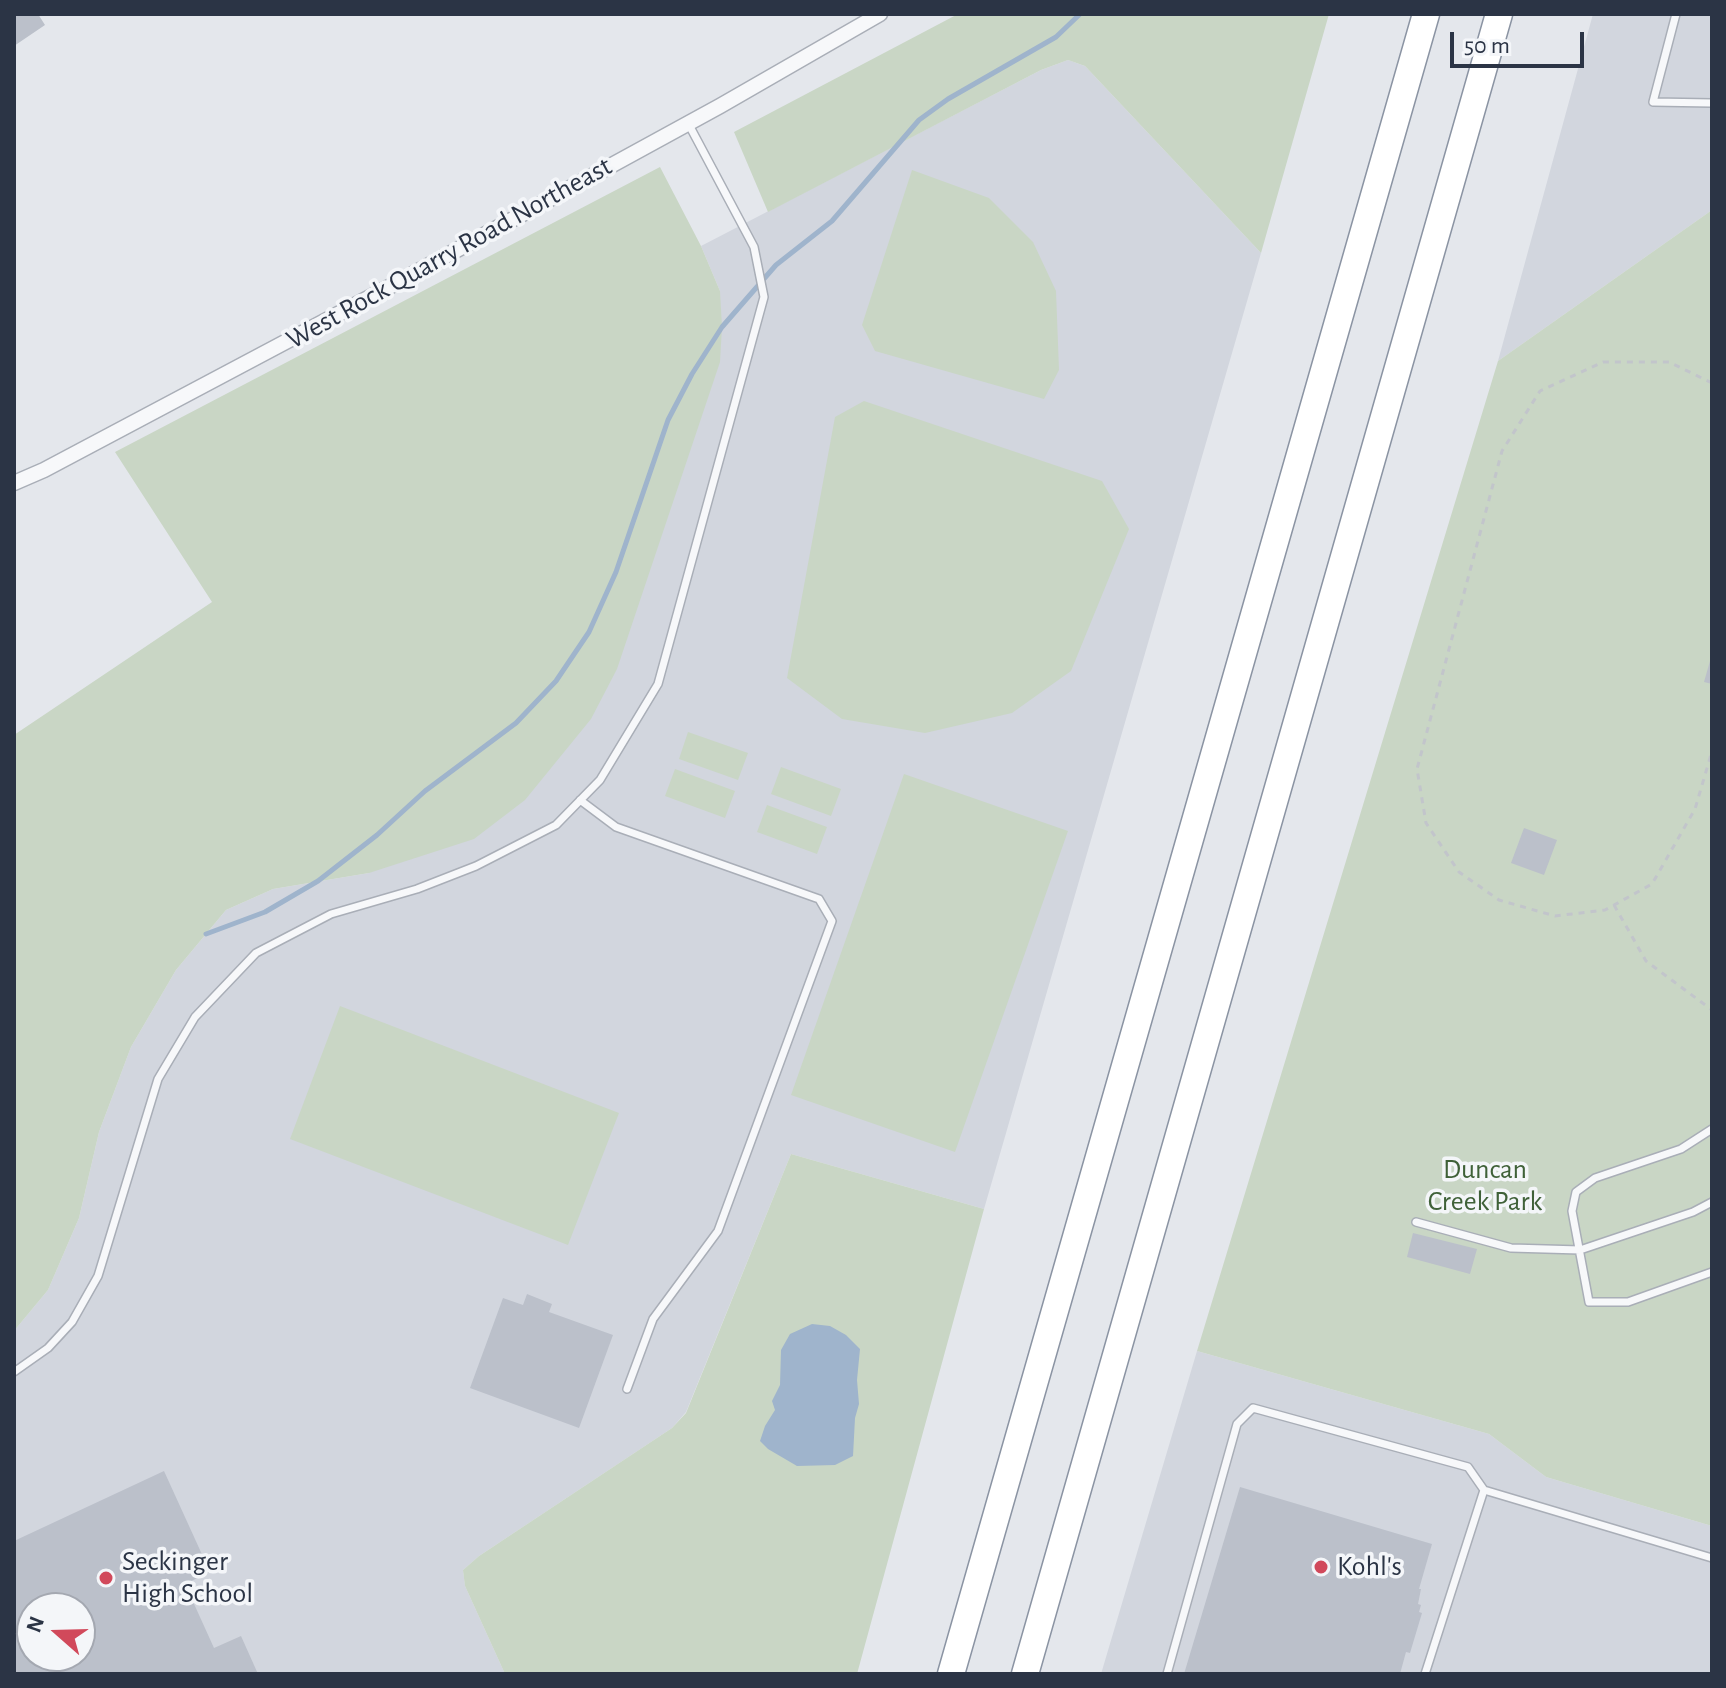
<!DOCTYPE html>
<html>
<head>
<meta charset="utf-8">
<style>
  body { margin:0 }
  #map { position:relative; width:1726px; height:1688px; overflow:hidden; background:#e4e7ec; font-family:"Alegreya Sans",sans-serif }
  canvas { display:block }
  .frame { position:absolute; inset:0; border:16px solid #2b3445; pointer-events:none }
  .north { position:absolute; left:16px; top:1592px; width:80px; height:80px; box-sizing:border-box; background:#f4f6f9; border:2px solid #a4a8b1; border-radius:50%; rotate:290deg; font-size:22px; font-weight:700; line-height:32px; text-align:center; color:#2b3445 }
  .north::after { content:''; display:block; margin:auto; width:28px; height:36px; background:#d1495b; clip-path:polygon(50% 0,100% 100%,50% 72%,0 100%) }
  .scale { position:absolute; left:1450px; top:32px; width:134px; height:36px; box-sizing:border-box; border:4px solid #2b3445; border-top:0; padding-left:10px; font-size:24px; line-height:28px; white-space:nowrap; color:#2b3445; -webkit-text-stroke:6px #f4f6f9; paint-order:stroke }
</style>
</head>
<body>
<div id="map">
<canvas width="1726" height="1688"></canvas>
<div class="frame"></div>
<div class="north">N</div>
<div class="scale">50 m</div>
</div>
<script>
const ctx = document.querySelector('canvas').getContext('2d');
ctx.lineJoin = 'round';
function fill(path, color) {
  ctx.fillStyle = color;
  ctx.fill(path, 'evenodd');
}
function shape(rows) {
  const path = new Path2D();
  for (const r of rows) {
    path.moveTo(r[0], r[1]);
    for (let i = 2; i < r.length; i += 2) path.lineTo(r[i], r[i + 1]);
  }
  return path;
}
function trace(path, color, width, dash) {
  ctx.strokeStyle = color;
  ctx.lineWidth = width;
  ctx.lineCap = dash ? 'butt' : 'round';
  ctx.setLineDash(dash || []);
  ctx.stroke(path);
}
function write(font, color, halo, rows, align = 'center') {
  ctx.font = font + ' "Alegreya Sans",sans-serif';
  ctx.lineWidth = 7;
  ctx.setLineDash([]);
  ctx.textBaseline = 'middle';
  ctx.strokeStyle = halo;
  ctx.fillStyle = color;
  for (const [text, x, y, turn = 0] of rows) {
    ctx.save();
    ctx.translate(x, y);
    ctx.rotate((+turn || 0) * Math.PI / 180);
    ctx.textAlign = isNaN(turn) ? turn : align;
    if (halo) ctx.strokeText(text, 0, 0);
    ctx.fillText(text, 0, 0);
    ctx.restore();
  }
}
fill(shape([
  [1593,14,1712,14,1712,210,1498,361],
  [1068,60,1085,66,1261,253,984,1209,791,1154,686,1412,672,1428,479,1556,463,1570,465,1586,505,1674,14,1674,14,1331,48,1290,79,1218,99,1132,131,1047,176,970,226,910,273,889,369,873,720,291,701,246,1041,70],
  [32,1608,80,1608,80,1656,32,1656],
  [1197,1351,1489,1434,1546,1477,1712,1526,1712,1674,1101,1674]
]), '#d2d6de');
fill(shape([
  [958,14,1329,14,1261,253,1085,66,1068,60,1041,70,768,212,734,132],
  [660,167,701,246,720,291,722,327,720,362,617,669,591,719,525,800,474,839,369,873,273,889,226,910,176,970,131,1047,99,1132,79,1218,48,1290,14,1331,14,735,212,602,115,452],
  [912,170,989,198,1033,242,1056,291,1059,370,1044,399,875,351,862,325],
  [1712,210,1712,1526,1546,1477,1489,1434,1197,1351,1498,361],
  [864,401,1102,481,1129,529,1071,671,1012,713,925,733,842,719,787,678,835,417],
  [688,732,748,753,738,780,679,759],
  [781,767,841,789,831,816,771,794],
  [675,769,735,791,725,818,665,796],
  [904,774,1068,831,955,1152,791,1095],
  [767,805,827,827,817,854,757,832],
  [340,1006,619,1113,568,1245,290,1139],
  [791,1154,984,1209,857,1674,505,1674,465,1586,463,1570,479,1556,672,1428,686,1413]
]), '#c9d6c5');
fill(shape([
  [812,1324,830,1326,846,1335,860,1349,857,1380,859,1404,855,1418,853,1456,835,1465,797,1466,768,1449,760,1441,765,1426,775,1410,772,1401,780,1385,781,1350,790,1334]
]), '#9fb4cc');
trace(shape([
  [206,934,265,912,318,881,377,835,425,791,516,723,556,681,589,632,616,572,668,420,692,374,722,327,776,265,832,221,919,120,948,99,1056,37,1080,14]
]), '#9fb4cc', 5);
fill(shape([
  [14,14,38,14,45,25,14,46],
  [1712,654,1712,684,1704,682],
  [1524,828,1557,840,1544,875,1511,863],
  [1413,1233,1477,1249,1470,1274,1407,1257],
  [527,1294,552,1304,549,1312,613,1335,579,1428,470,1388,503,1298,523,1305],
  [164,1471,210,1572,185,1584,214,1648,241,1636,258,1674,14,1674,14,1541],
  [32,1608,80,1608,80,1656,32,1656],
  [1240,1487,1432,1544,1419,1589,1421,1589,1418,1604,1421,1605,1419,1612,1422,1613,1410,1653,1406,1652,1400,1674,1184,1674]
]), '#bbc0ca');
const service = shape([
  [1676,14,1653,102,1712,103],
  [580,800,616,827,819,899,832,921,718,1231,653,1319,627,1389],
  [1712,1129,1681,1149,1595,1178,1576,1192,1572,1211,1589,1302,1628,1302,1712,1272],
  [1416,1222,1511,1248,1580,1250,1693,1212,1712,1202],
  [14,1372,48,1348,72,1322,98,1276,158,1079,195,1017,256,953,331,914,417,889,476,866,556,825,600,780,658,684,764,297,754,247,688,123],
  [1167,1674,1237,1424,1253,1408,1468,1467,1484,1490,1712,1558],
  [1425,1674,1484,1490]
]);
const minor = shape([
  [14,483,44,470,389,287,720,106,880,14]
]);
const motorway = shape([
  [951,1674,1426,14],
  [1025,1674,1499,14]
]);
trace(service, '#a9aeb7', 10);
trace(minor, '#a9aeb7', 17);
trace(motorway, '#8b94a3', 29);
trace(shape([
  [1712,383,1669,362,1603,362,1540,391,1502,451,1417,769,1426,823,1459,872,1499,900,1555,916,1605,910,1652,884,1695,809,1712,751],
  [1614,905,1646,961,1712,1010]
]), '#c2c5cb', 3, [6, 6]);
trace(service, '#f7f8fa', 7);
trace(minor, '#f7f8fa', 14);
trace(motorway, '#fff', 26);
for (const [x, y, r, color] of [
  [1321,1567,8,"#d1495b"],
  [106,1578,8,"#d1495b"]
]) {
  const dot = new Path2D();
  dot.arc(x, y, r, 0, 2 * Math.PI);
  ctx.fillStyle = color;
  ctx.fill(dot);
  trace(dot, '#f4f6f9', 3);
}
write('28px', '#2b3445', '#f4f6f9', [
  ["West Rock Quarry Road Northeast",449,253,-29]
]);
write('28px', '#3f6138', '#f4f6f9', [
  ["Duncan",1485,1170],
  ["Creek Park",1485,1202]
]);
write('28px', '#2b3445', '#f4f6f9', [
  ["Seckinger",122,1562],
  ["High School",122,1594],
  ["Kohl's",1337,1567]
], 'left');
</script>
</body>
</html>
